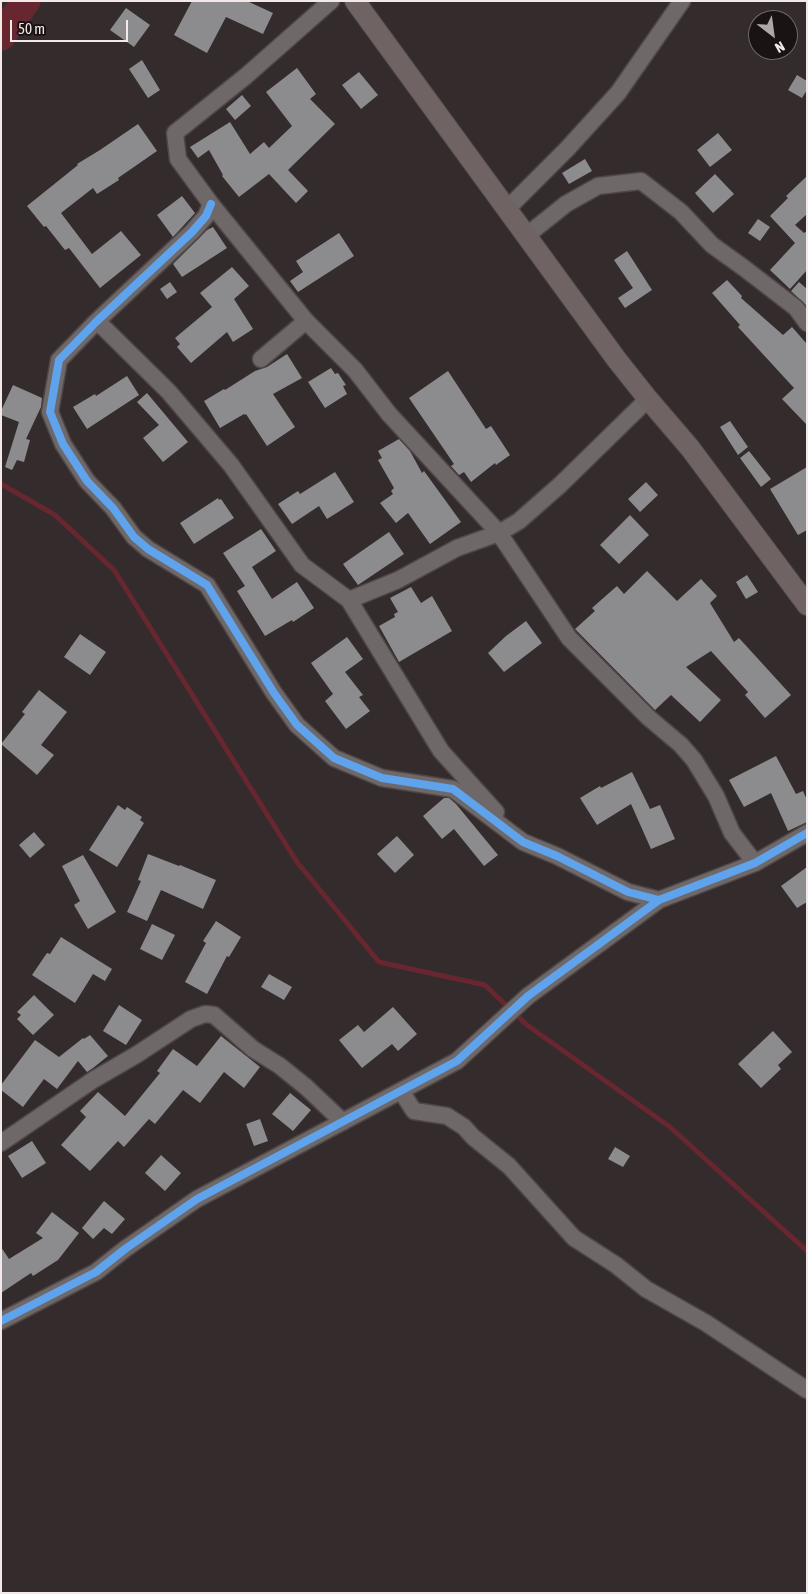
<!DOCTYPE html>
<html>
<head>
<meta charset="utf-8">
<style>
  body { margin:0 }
  #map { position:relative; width:808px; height:1594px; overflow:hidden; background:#342c2c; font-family:"Asap Condensed",sans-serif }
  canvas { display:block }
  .frame { position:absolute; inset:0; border:2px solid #f3e9e9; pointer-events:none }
  .north { position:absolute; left:748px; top:10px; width:50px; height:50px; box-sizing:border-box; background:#191313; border:1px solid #706969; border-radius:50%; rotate:150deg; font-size:14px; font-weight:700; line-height:20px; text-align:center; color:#f3e9e9 }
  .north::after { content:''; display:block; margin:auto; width:18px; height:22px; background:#b0a7a7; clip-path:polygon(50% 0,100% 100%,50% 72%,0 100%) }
  .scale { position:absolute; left:10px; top:20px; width:118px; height:22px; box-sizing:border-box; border:2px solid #f3e9e9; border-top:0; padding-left:6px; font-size:15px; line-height:18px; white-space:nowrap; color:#f3e9e9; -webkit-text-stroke:4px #191313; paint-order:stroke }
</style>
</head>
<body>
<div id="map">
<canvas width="808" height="1594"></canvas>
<div class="frame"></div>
<div class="north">N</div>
<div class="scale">50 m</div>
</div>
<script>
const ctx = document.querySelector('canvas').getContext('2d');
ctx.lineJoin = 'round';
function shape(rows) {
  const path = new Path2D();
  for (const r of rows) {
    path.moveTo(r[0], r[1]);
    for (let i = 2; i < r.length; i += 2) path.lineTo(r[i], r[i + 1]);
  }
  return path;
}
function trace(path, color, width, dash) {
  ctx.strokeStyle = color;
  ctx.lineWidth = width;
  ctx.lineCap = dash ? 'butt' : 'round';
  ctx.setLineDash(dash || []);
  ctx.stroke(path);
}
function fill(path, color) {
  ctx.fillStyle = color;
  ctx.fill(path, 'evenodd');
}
trace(shape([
  [1,484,55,515,114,570,297,862,379,962,485,985,527,1025,670,1127,807,1251]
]), '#682630', 5);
trace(shape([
  [1,36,26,1]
]), '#682630', 29);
fill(shape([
  [192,1,247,1,273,13,263,34,226,17,207,53,174,35],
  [126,8,150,25,134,47,110,30],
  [142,60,160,90,148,98,129,69],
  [297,68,316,94,310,99,335,124,288,170,308,191,296,203,269,174,239,197,222,176,223,175,209,150,198,158,190,147,230,122,250,154,264,142,269,148,292,126,266,92],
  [359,72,378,95,361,109,342,85],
  [797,75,807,81,807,90,802,98,788,90],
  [242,95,251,106,235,120,226,109],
  [138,124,157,151,118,178,119,180,97,194,93,188,61,213,92,254,121,231,141,255,100,288,69,248,65,250,46,226,44,227,27,206,78,165,77,164,100,150],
  [718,133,732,150,710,167,697,150],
  [585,159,592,171,569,184,562,173],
  [715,174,734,194,713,213,695,193],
  [807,176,807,214,795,225,804,233,807,231,807,270,790,289,770,270,795,243,770,216,788,198,786,196],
  [182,196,195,213,173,237,157,215],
  [758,219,770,227,760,241,748,233],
  [213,227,227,248,182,277,173,264,207,230],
  [339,233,354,256,298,292,290,281,303,272,296,261],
  [627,251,652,290,625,308,618,298,633,288,614,260],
  [232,267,249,286,234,299,253,329,233,342,227,332,191,363,177,347,180,344,175,338,212,307,200,293],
  [727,280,742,296,741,298,783,335,792,327,807,344,807,425,782,399,794,388,738,327,740,325,712,293],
  [170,282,177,292,167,299,160,289],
  [799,282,807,289,807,306,791,291],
  [287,354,302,378,273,394,295,427,267,446,246,414,245,415,244,414,220,428,204,401,224,389,225,390,255,371,267,367],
  [331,368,335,374,338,373,346,385,343,386,347,394,325,408,308,382],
  [448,371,486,429,491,426,510,455,496,465,495,463,471,482,464,472,459,475,451,466,454,464,409,398],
  [127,376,139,395,87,429,73,407,95,394,96,396],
  [13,385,42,398,41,407,26,439,30,440,24,462,17,460,12,470,5,467,19,422,1,415,1,411],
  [147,393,188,442,163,462,143,438,159,425,137,402],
  [730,421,748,447,738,455,720,427],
  [399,439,410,451,422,473,424,471,461,522,430,544,408,513,396,523,380,503,393,494,391,491,394,488,378,460,382,458,378,451],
  [749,451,771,479,761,487,740,458],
  [807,467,807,530,798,535,770,489],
  [335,472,354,502,327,519,319,506,292,524,278,504,298,491,300,494],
  [646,482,658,495,640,512,628,499],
  [218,498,219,500,221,499,234,518,194,544,180,523],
  [630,515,649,535,619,564,600,545],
  [261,529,276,551,252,567,272,599,297,582,314,608,293,622,292,620,265,636,237,591,245,586,223,553],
  [389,532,404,554,358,585,343,564],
  [647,571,677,601,701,579,717,596,710,603,734,642,739,638,791,695,765,718,745,695,748,692,711,651,686,667,721,700,700,722,671,695,655,710,575,629,595,611,592,608,617,586,624,594],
  [747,575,758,592,746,599,736,582],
  [411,587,421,603,432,596,452,631,399,662,379,626,395,617,394,614,398,612,390,598],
  [526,621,542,643,504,672,488,653,506,636],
  [80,634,106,652,90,675,64,657],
  [347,637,363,659,345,672,363,695,359,697,370,711,346,729,325,701,333,694,311,663],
  [39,690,67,712,41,745,54,755,37,775,1,744,25,714,22,712],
  [776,756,796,794,803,791,807,800,807,822,788,831,771,793,744,807,729,780],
  [632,772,650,809,660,805,675,839,651,849,631,804,597,825,580,798,600,786,601,788],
  [444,798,449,798,456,804,498,855,484,866,454,829,442,839,423,816],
  [118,805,125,810,127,807,142,817,140,820,144,823,117,867,89,850],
  [34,832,45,845,30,858,19,845],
  [397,836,414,855,395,873,377,854],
  [148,854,179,866,180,865,216,880,203,909,161,890,147,921,127,912,141,881,138,880],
  [83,855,116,912,88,929,74,905,80,901,62,866],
  [807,867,807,902,797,908,781,886],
  [216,921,241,937,229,957,227,956,207,994,185,982,206,943,203,941],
  [152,924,175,935,162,960,140,949],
  [61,937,112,969,105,981,93,974,75,1003,32,975,47,953,50,954],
  [269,974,292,987,284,1000,261,987],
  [34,995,54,1015,33,1035,17,1019,21,1015,17,1012],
  [119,1005,142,1020,126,1045,103,1031],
  [393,1007,417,1034,398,1051,392,1044,362,1068,339,1040,358,1025,364,1032],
  [773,1031,792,1052,778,1065,781,1069,761,1088,738,1064],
  [90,1035,108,1056,93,1068,87,1072,78,1061,57,1089,44,1079,23,1107,1,1090,1,1085,35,1040,59,1057,83,1038,84,1039],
  [221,1036,260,1067,244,1088,224,1072,200,1103,183,1090,155,1124,149,1119,124,1147,118,1141,90,1171,61,1145,86,1117,80,1111,98,1092,125,1116,160,1073,157,1071,173,1049,197,1066],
  [290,1093,311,1110,293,1131,272,1114],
  [260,1119,268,1141,254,1146,246,1124],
  [32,1141,46,1163,22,1178,8,1156],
  [615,1147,630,1156,623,1167,608,1159],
  [161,1155,181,1173,165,1191,145,1173],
  [104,1201,125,1219,112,1234,104,1228,93,1239,82,1228],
  [52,1212,79,1233,58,1260,33,1276,31,1273,1,1293,1,1247,9,1259,43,1238,36,1233]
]), '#8c8c8e');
const minor = shape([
  [211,204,206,216,192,232,97,321,59,360,50,412,63,444,87,481,113,508,134,537,148,549,207,585,274,693,297,725,334,758,382,778,453,789,523,842,557,856,628,892,659,900],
  [506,210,567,149,618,93,682,1],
  [526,236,566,204,598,186,641,181,681,212,712,245,744,268,796,308,807,323],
  [97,321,169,392,231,465,302,565,349,600,398,580,457,548,499,533,519,521,560,485,648,399],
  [306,321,355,370,389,414,499,533,569,638,649,718,681,745,694,760,716,796,732,833,755,863],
  [261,359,306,321,211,204,178,159,175,133,246,76,331,1],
  [349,600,441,751,496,812],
  [401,1091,414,1111,447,1116,464,1127,473,1137,509,1166,574,1238,616,1265,646,1289,706,1323,807,1390],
  [1,1143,93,1080,136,1055,191,1019,205,1014,214,1015,253,1049,280,1066,306,1087,343,1122],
  [1,1321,96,1272,125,1249,197,1199,457,1061,528,996,659,900,755,863,807,833]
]);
const major = shape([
  [355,1,617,360,648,399,690,448,807,605]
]);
trace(minor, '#4f4747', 19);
trace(major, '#4f4747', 22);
trace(minor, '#6f6868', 16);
trace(major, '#6f6363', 20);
trace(shape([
  [211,204,206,216,192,232,97,321,59,360,50,412,63,444,87,481,113,508,134,537,148,549,207,585,274,693,297,725,334,758,382,778,453,789,523,842,557,856,628,892,659,900],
  [1,1321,96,1272,125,1249,197,1199,457,1061,528,996,659,900,755,863,807,833]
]), '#60a3ed', 8);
</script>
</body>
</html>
